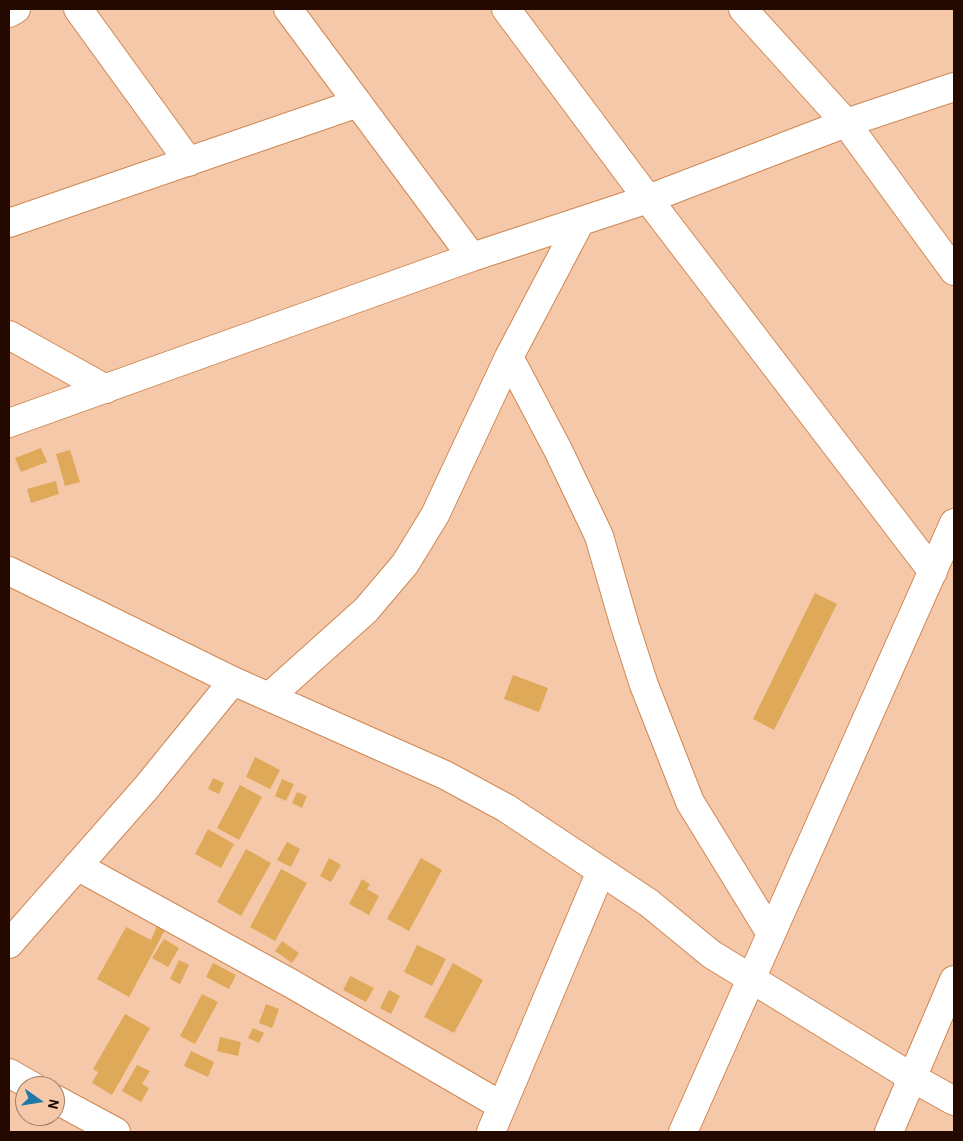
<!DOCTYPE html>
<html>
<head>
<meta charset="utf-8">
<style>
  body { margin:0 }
  #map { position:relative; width:963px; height:1141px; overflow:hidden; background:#f5c8a9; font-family:Barlow,sans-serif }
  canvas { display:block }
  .frame { position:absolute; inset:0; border:10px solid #230900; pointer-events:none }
  .north { position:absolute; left:15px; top:1076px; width:50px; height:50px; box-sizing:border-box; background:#f5c8a9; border:1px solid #a17c65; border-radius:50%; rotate:103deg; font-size:14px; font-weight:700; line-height:20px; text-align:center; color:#230900 }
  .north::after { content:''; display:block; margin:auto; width:18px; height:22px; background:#1d7aa7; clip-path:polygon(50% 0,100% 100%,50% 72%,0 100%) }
</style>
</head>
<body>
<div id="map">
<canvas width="963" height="1141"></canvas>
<div class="frame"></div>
<div class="north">N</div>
</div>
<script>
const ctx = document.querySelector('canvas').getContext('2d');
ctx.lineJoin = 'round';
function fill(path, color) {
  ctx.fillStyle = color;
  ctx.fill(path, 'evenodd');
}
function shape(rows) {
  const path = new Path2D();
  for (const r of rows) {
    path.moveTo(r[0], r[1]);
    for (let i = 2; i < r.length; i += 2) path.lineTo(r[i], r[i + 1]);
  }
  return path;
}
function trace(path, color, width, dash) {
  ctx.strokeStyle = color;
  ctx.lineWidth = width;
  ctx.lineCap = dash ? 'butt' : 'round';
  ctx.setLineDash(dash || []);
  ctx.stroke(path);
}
fill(shape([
  [41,448,47,462,21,472,15,458],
  [70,450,80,482,65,486,56,454],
  [56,481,59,494,31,503,27,489],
  [815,593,837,604,774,730,753,719],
  [513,675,548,688,539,712,504,699],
  [255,757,280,770,270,789,246,777],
  [213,778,224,783,219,794,208,789],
  [282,779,294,784,286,801,275,796],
  [240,785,262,797,239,840,217,828],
  [297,792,307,796,302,808,292,803],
  [208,829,234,844,221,868,195,854],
  [287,842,300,849,291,867,277,860],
  [246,849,271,863,241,916,217,902],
  [329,858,341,865,331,882,320,876],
  [421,858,442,870,409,931,387,919],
  [281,869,307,883,275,941,250,927],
  [362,879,370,884,367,889,379,896,369,915,349,904],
  [157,926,165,930,129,997,97,979,126,927,151,940],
  [164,939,179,948,168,967,152,958],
  [282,941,299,953,292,963,275,951],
  [417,945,446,959,432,986,404,972],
  [179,960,189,965,180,984,170,979],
  [213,963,236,975,229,989,206,977],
  [453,963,483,980,454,1033,424,1017],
  [350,976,374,988,366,1002,343,990],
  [389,990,400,996,391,1014,380,1008],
  [202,994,218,1002,195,1044,180,1036],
  [266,1004,279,1009,272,1028,259,1023],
  [125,1014,150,1028,112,1095,92,1083,98,1072,93,1069],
  [253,1028,264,1033,259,1043,248,1038],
  [220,1037,241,1042,238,1056,217,1051],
  [191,1051,214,1062,208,1077,184,1066],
  [137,1065,150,1071,142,1084,149,1088,141,1102,122,1091]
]), '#dea958');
const minor = shape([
  [78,9,189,162],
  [288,9,472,257],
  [506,9,648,199,933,572],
  [743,9,846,123,954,271],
  [9,13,16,9],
  [9,223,358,103],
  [9,335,106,389],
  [509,357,558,450,599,536,625,626,644,685,690,802,771,934],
  [9,423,472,257,648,199,846,123,954,87],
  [9,571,233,681,445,775,506,808,649,903,711,954,913,1078,954,1101],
  [269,697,366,610,405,564,435,515,509,357,580,222],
  [77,866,292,984,502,1106],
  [9,944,146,788,233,681],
  [9,1073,32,1086],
  [55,1099,116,1132],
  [491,1132,601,871],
  [683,1132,954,523],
  [889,1132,954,980]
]);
trace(minor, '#ce8854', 30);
trace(minor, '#fff', 28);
</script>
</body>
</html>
